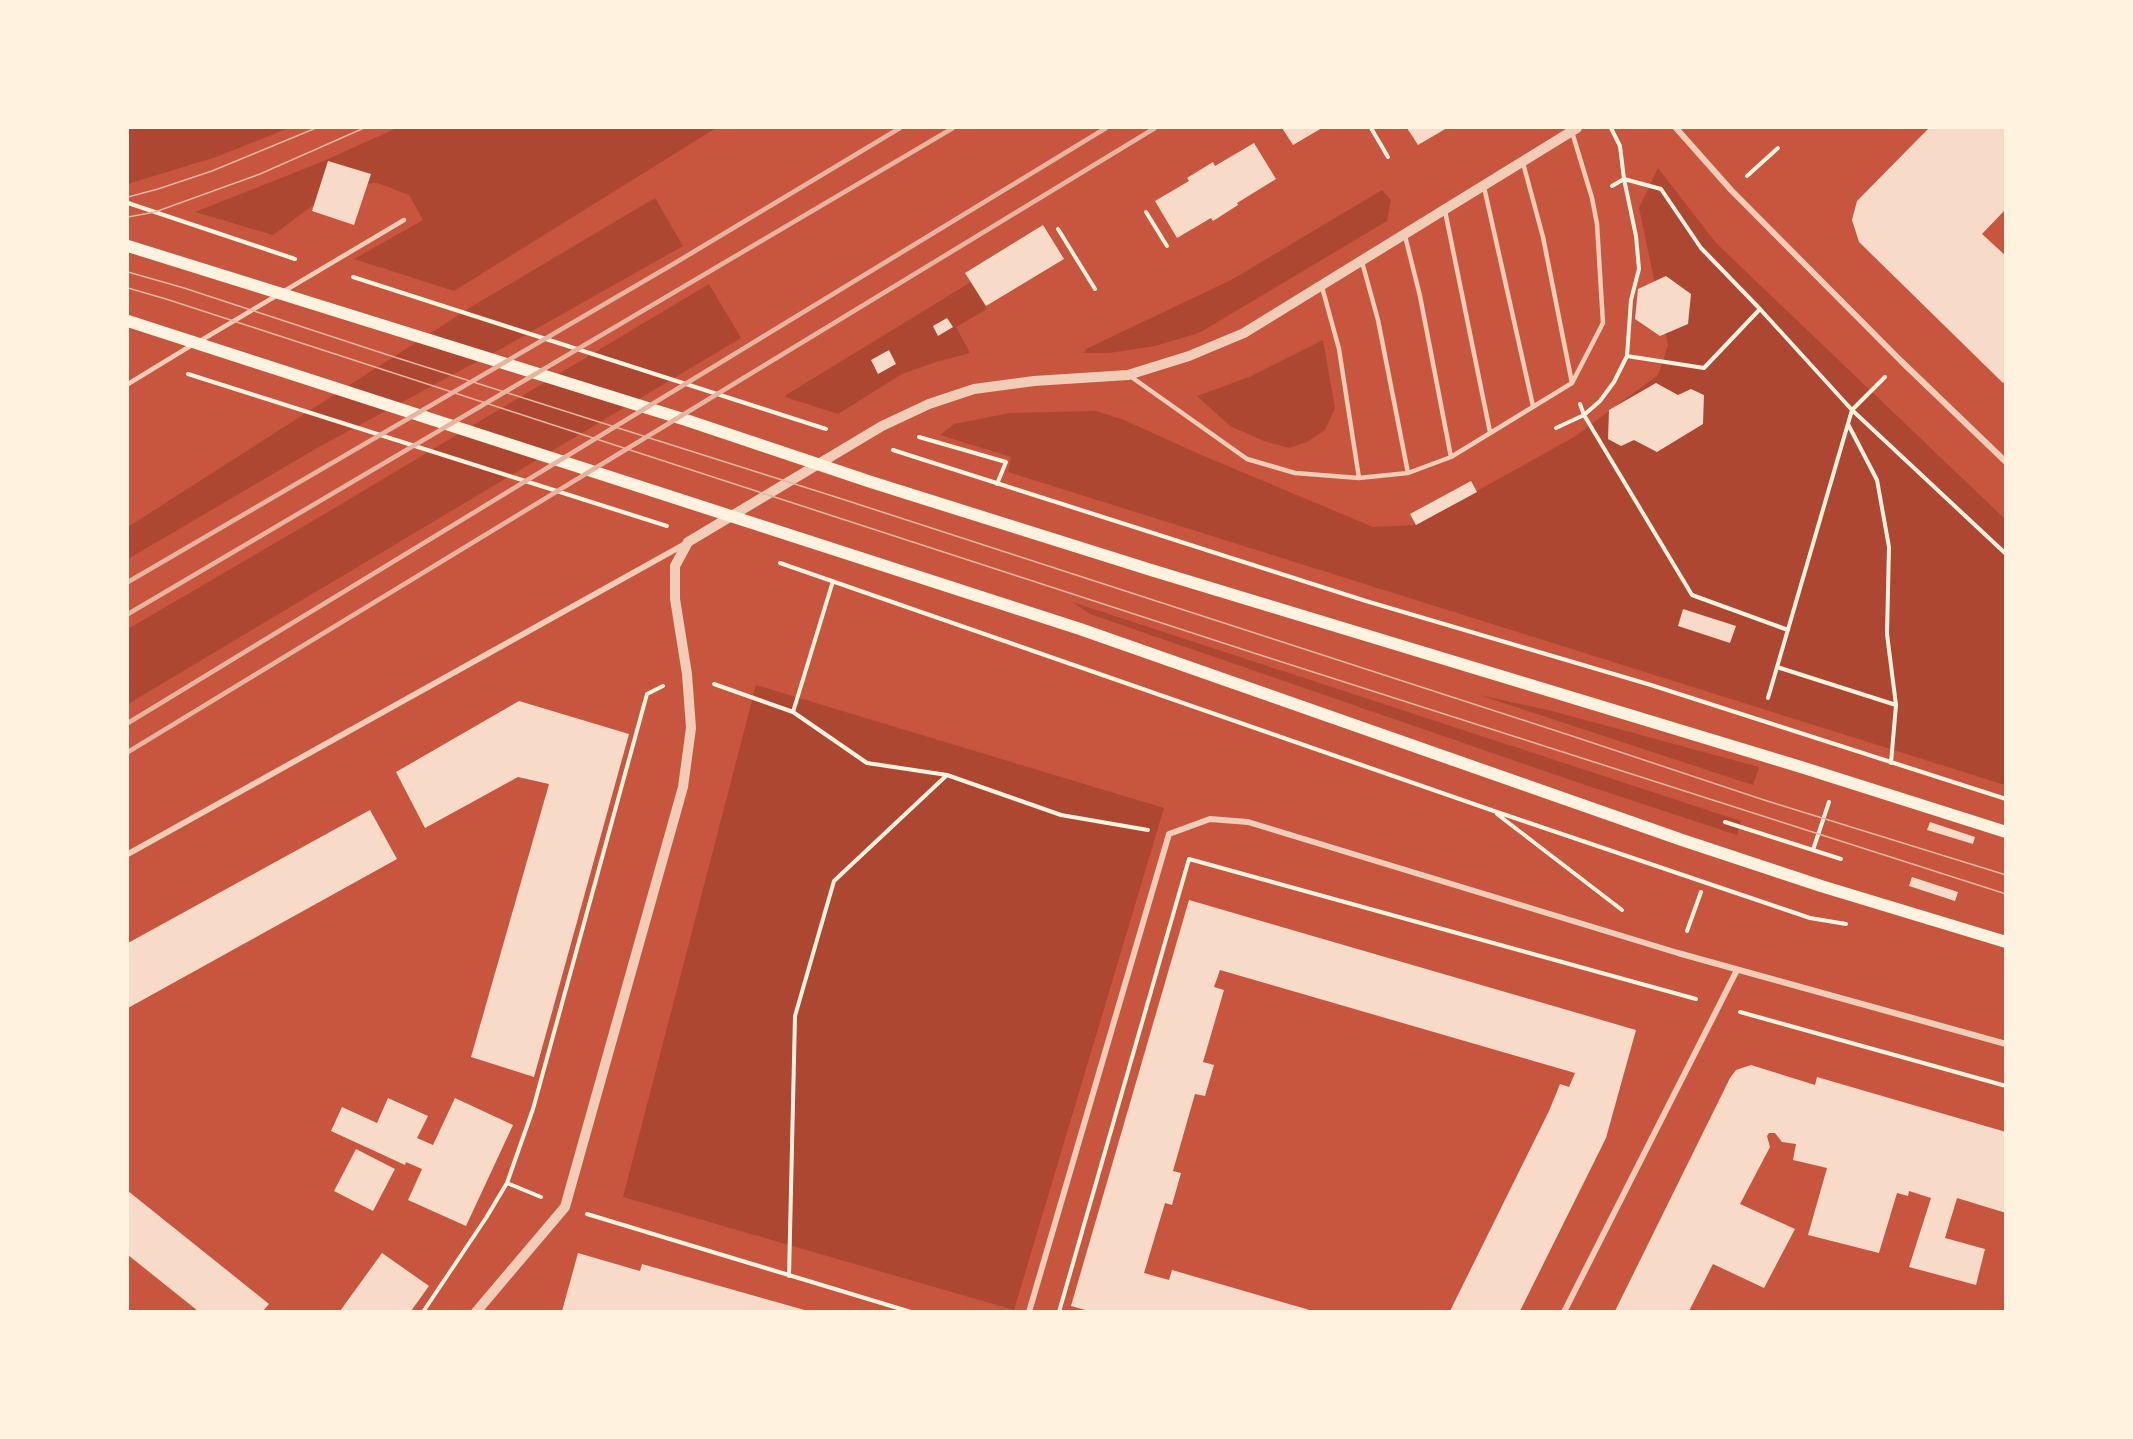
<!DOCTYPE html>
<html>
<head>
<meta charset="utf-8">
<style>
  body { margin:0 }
  #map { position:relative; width:2133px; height:1439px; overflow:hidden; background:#c8553d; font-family:"Noto Sans",sans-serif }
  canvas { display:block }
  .frame { position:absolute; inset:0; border:129px solid #fff3e0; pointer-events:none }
</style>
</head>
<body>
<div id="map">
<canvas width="2133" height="1439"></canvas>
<div class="frame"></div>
</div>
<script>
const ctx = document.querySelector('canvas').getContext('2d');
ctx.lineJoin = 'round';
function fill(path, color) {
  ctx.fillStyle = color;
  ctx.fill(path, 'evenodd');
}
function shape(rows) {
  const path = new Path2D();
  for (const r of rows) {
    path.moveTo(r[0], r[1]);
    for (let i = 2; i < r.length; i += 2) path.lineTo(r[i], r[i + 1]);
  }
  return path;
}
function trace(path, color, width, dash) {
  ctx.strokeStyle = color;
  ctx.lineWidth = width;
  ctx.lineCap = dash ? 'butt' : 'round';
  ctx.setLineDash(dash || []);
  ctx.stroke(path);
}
fill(shape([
  [128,128,289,128,216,157,128,184],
  [397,128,716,128,454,291,354,259,423,220,409,195,377,183,359,184,312,206,273,235,195,212,319,163],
  [1658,168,1716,243,2005,519,2005,785,1008,472,1011,457,940,435,954,424,1010,413,1096,411,1124,420,1199,454,1373,527,1416,525,1574,437,1658,375,1668,345,1639,208],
  [1382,190,1391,200,1387,221,1199,333,1155,346,1109,353,1084,353,1086,349,1231,280],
  [655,198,683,246,504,347,317,448,128,559,128,527,476,304],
  [971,282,987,309,956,327,970,353,936,362,902,374,838,414,785,397,786,395],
  [709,284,741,338,128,704,128,629,328,512],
  [1323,340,1335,408,1325,430,1307,442,1289,448,1264,441,1230,426,1197,396,1249,377],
  [1072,602,1741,821,1737,835,1585,785,1090,614],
  [756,685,1164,808,1014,1310,623,1197],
  [1479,695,1552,711,1759,767,1753,785]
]), '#ae4732');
fill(shape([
  [1282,128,1322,128,1293,145],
  [1407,128,1447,128,1418,145],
  [1929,128,2006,128,2006,209,1982,234,2006,256,2006,381,2003,383,1859,242,1852,220,1857,201],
  [1254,143,1276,179,1237,203,1238,205,1213,221,1211,218,1177,238,1155,201,1189,181,1187,178,1213,162,1215,166],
  [328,161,371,174,354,225,312,211],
  [1043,225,1064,259,986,306,965,273],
  [1666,276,1691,294,1688,324,1660,336,1635,319,1638,289],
  [947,318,953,327,938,336,933,326],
  [889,350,896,364,878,374,871,360],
  [1656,383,1678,395,1691,389,1704,395,1703,424,1657,452,1634,440,1621,446,1608,439,1609,410],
  [1471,481,1477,492,1416,525,1410,514],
  [1683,609,1736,626,1730,643,1678,626],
  [519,701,629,734,534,1077,471,1057,549,784,518,777,425,828,396,772],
  [370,810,397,859,128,1008,128,943],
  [1930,822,1975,837,1973,844,1927,830],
  [1912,877,1958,892,1955,901,1909,886],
  [1189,900,1636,1030,1606,1138,1520,1311,1450,1311,1549,1111,1560,1084,1569,1087,1575,1073,1220,970,1214,987,1224,990,1203,1062,1214,1065,1205,1096,1195,1094,1173,1171,1181,1173,1172,1205,1165,1203,1144,1273,1169,1280,1172,1270,1313,1311,1089,1311,1071,1306],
  [1751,1065,1815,1085,1817,1077,2006,1132,2006,1213,1957,1198,1945,1238,1985,1249,1976,1285,1909,1267,1931,1198,1909,1191,1908,1196,1897,1193,1879,1253,1808,1235,1827,1168,1793,1160,1796,1144,1782,1142,1775,1133,1769,1133,1767,1136,1770,1147,1740,1204,1795,1229,1764,1288,1713,1264,1689,1311,1615,1311,1730,1078,1736,1070],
  [388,1098,428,1116,417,1138,433,1145,455,1098,513,1125,466,1226,408,1200,422,1169,406,1162,405,1165,331,1131,342,1107,377,1123],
  [356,1149,395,1169,373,1211,334,1191],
  [128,1191,269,1304,263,1311,198,1311,128,1255],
  [382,1253,429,1286,411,1311,340,1311],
  [578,1253,640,1271,642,1264,808,1311,562,1311]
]), '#f7dbc8');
trace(shape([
  [1371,128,1388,157],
  [1747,176,1778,148],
  [1612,186,1624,179,1661,189,1701,248,1760,309,1852,410,2006,554],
  [128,203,295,259],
  [1146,212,1167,246],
  [1058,229,1095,289],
  [353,277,826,429],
  [1627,356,1704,368,1760,309],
  [188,374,667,526],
  [1580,404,1584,415,1692,595,1788,630],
  [1848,424,1877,480,1889,547,1887,634,1896,705,1891,763],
  [1556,428,1584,415,1600,401,1614,382,1627,356,1631,300,1639,269,1636,236,1624,179,1620,146,1611,128],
  [919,437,1006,462,997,484],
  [893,450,1366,601,1651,685,2006,799],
  [780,563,1494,811,1810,918,1846,924],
  [1777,667,1896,705],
  [714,684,793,712,867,763,947,775,1061,815,1148,830],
  [1768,698,1852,410,1885,377],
  [793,712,833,581],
  [1497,814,1622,910],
  [1725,822,1841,859],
  [1813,850,1829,802],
  [1687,931,1701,892],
  [1740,1012,2006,1086],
  [507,1183,541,1197],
  [587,1214,911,1312],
  [789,1276,795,1016,834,881,947,775],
  [423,1312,486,1218,507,1183,533,1109,647,694,663,686],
  [1059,1312,1189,859,1696,999]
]), '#fff3e0', 4);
trace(shape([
  [1523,163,1543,237,1572,383],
  [1484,187,1533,406],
  [1445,211,1490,432],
  [1405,236,1420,296,1451,457],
  [1362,262,1378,320,1408,473],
  [1322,287,1339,349,1359,478],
  [200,341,404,220],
  [1130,376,1247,459,1295,473,1359,478,1408,473,1451,457,1572,383,1603,323,1597,224,1592,198,1572,132],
  [128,384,192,345]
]), '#f1ccb7', 4.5);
trace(shape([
  [1676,128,1731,190,1901,361,2006,462],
  [128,854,685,544],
  [1029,1312,1169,834,1210,819,1248,822,1678,953,2006,1044],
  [1564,1312,1737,970]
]), '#f1ccb7', 6);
trace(shape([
  [476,1312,565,1207,683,787,691,728,687,674,675,599,675,566,688,542,882,426,929,404,974,389,1034,381,1128,375,1189,356,1244,333,1577,128]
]), '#f1ccb7', 10);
trace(shape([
  [128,246,686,420,871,482,1151,570,1801,767,2006,832],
  [128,321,1080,629,1682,840,1821,886,2006,942]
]), '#fff3e0', 12);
trace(shape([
  [128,197,158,189,212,171,316,128],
  [128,217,155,212,260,174,364,128],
  [128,272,184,288,388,355,842,499,1569,735,1764,800,2006,875],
  [128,288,166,299,1257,654,2006,894]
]), '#e9b49f', 1.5);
trace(shape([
  [128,582,675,263,900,128],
  [128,614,953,128],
  [128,723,1106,128],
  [128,752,1155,128]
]), '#e9b49f', 4.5);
</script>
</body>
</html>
